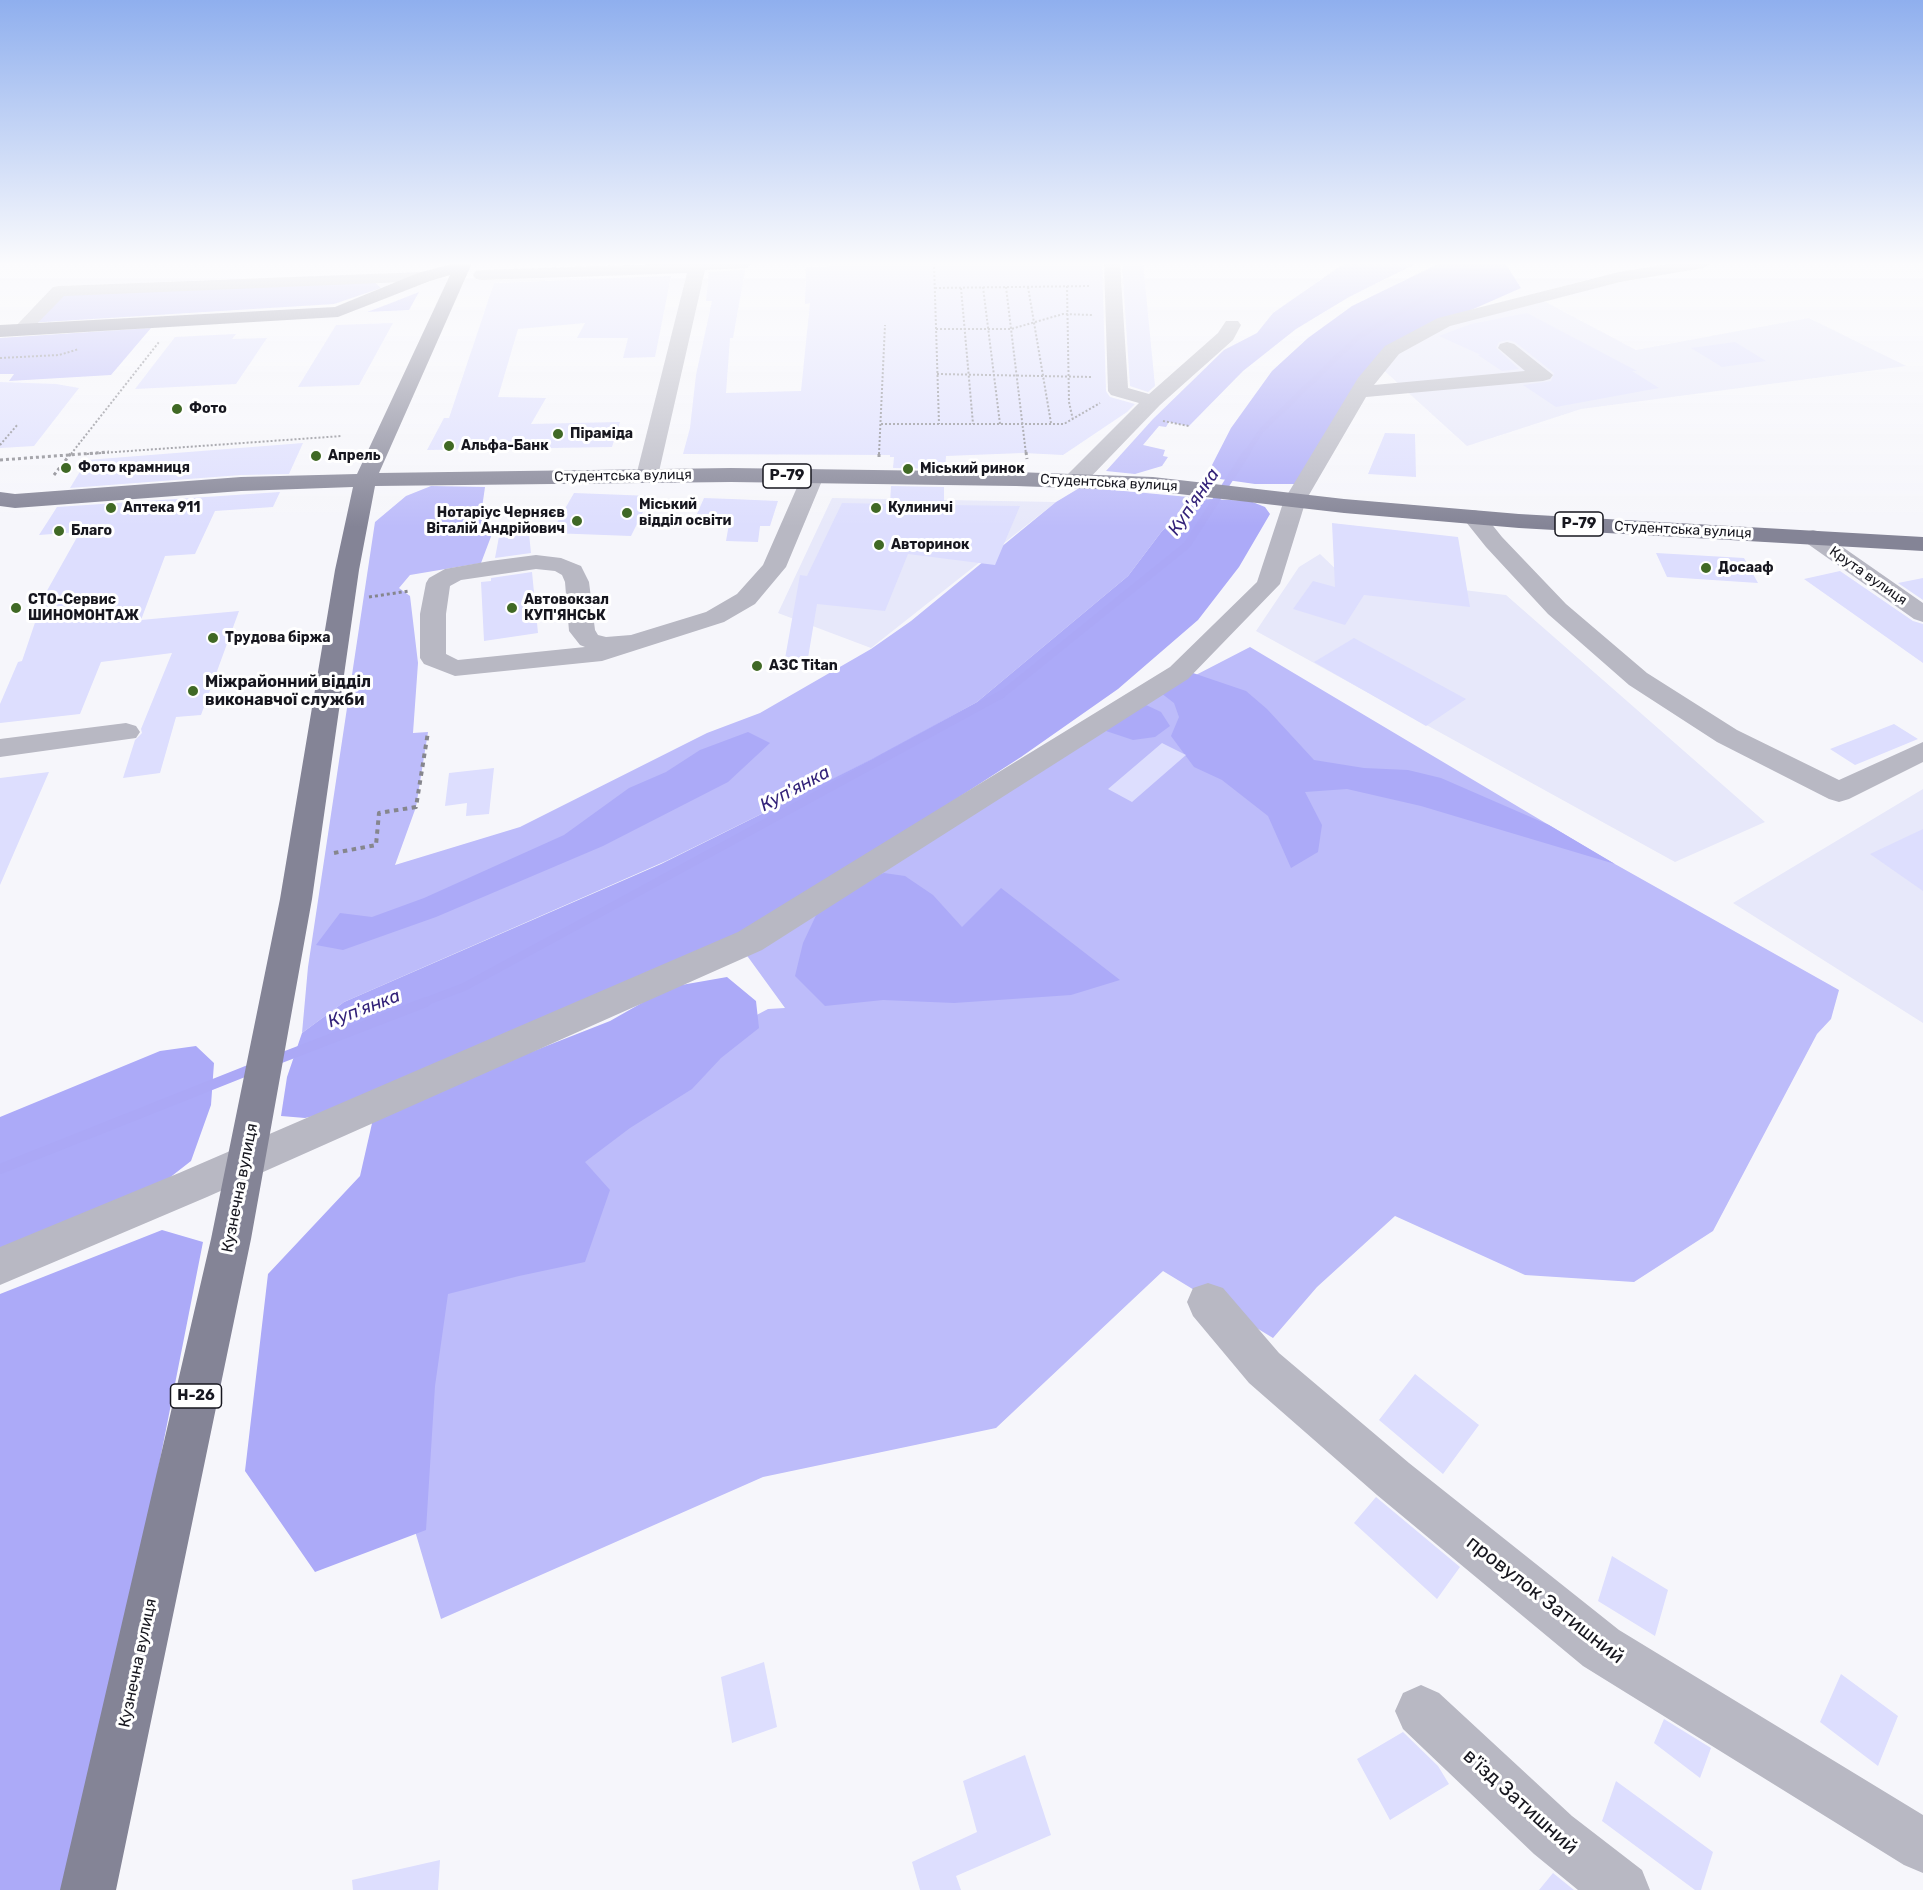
<!DOCTYPE html>
<html>
<head>
<meta charset="utf-8">
<style>
  body { margin:0 }
  canvas { display:block; background:#f6f6fb }
</style>
</head>
<body>
<canvas width="1923" height="1890"></canvas>
<script>
const ctx = document.querySelector('canvas').getContext('2d');
ctx.lineJoin = 'round';
function fill(path, color) {
  ctx.fillStyle = color;
  ctx.fill(path, 'evenodd');
}
function shape(rows) {
  const path = new Path2D();
  for (const r of rows) {
    path.moveTo(r[0], r[1]);
    for (let i = 2; i < r.length; i += 2) path.lineTo(r[i], r[i + 1]);
  }
  return path;
}
function trace(path, color, width, dash) {
  ctx.strokeStyle = color;
  ctx.lineWidth = width;
  ctx.lineCap = dash ? 'butt' : 'round';
  ctx.setLineDash(dash || []);
  ctx.stroke(path);
}
function write(font, color, halo, rows, align = 'center') {
  ctx.font = font + ' Rubik,sans-serif';
  ctx.lineWidth = 6;
  ctx.setLineDash([]);
  ctx.textBaseline = 'middle';
  ctx.strokeStyle = halo;
  ctx.fillStyle = color;
  for (const [text, x, y, turn = 0] of rows) {
    ctx.save();
    ctx.translate(x, y);
    ctx.rotate((+turn || 0) * Math.PI / 180);
    ctx.textAlign = isNaN(turn) ? turn : align;
    if (halo) ctx.strokeText(text, 0, 0);
    ctx.fillText(text, 0, 0);
    ctx.restore();
  }
}
fill(shape([
  [1538,298,1636,350,1809,318,1906,366,1581,409,1467,446,1379,366,1444,322],
  [832,498,1056,502,871,648,778,613],
  [1320,554,1343,576,1506,595,1765,822,1675,862,1256,631,1299,567],
  [1923,789,1923,1023,1733,903]
]), '#e7e8fa');
fill(shape([
  [1345,263,1417,263,1349,297,1296,329,1243,371,1189,426,1169,422,1166,427,1159,426,1143,445,1165,450,1163,456,1168,457,1162,466,1135,474,1106,471,1153,419,1224,350,1257,333,1273,313],
  [369,282,376,283,381,288,334,304,28,323,59,291],
  [419,292,409,310,367,312,386,305],
  [151,328,111,375,9,381,14,374,0,374,0,338],
  [431,486,485,487,481,515,495,526,481,563,410,575,399,588,410,596,418,663,413,733,428,732,416,807,395,865,520,827,707,733,760,713,871,649,911,621,1056,502,1081,487,1210,499,1191,504,1162,531,1128,576,977,702,881,755,666,861,344,1002,302,1033,308,967,375,522,406,496],
  [1250,647,1606,859,1839,990,1831,1019,1817,1034,1713,1231,1634,1282,1525,1275,1395,1216,1317,1287,1273,1338,1163,1271,996,1428,763,1477,441,1619,394,1460,432,1239,681,1055,768,1009,785,1008,740,946,1161,693]
]), '#bdbcfa');
fill(shape([
  [1440,263,1505,263,1521,288,1444,322,1392,350,1304,484,1255,484,1220,479,1212,465,1231,428,1272,371,1308,338,1352,306],
  [1210,499,1250,501,1265,507,1270,514,1239,567,1198,620,1118,689,1021,757,738,940,346,1109,305,1118,281,1116,287,1077,302,1033,344,1002,661,864,872,759,977,702,1128,576,1162,531,1191,504],
  [1193,673,1246,691,1267,709,1314,760,1364,768,1408,770,1441,778,1549,825,1615,864,1421,806,1347,789,1305,792,1322,825,1318,852,1291,868,1268,816,1222,780,1194,767,1171,736,1179,717,1174,703,1161,693],
  [1144,704,1161,712,1170,726,1155,737,1133,740,1106,731],
  [748,732,770,743,728,782,603,846,436,917,343,950,316,945,340,913,372,917,424,898,564,835,629,788,666,772,700,750],
  [884,873,905,876,933,895,962,927,1001,888,1120,980,1071,995,954,1003,883,1000,825,1006,795,976,803,943,819,909,856,883],
  [727,977,756,1001,759,1028,721,1058,692,1089,630,1128,585,1162,610,1190,585,1262,519,1276,448,1294,435,1386,426,1530,315,1572,245,1471,268,1274,360,1176,373,1119,493,1067,610,1021,670,987],
  [196,1046,214,1063,211,1105,191,1161,141,1200,0,1260,0,1117,160,1051],
  [162,1230,203,1242,98,1774,71,1890,0,1890,0,1294]
]), '#acaaf8');
trace(shape([
  [1246,454,1261,431,1358,337,1485,263]
]), '#aba8f6', 5);
trace(shape([
  [1000,696,1187,545,1247,452]
]), '#aba8f6', 7);
trace(shape([
  [422,1003,464,987,1002,694]
]), '#aba8f6', 8);
trace(shape([
  [273,1061,426,1002],
  [0,1169,254,1068]
]), '#aba8f6', 10);
fill(shape([
  [830,263,1102,263,1106,391,1110,397,1135,404,1127,412,1063,455,1023,453,946,456,945,469,893,468,894,457,890,457,890,455,683,454,690,428,696,375,712,301,706,301,709,272,745,270,733,338,730,338,726,393,801,391,810,303,805,304,806,267,829,267],
  [1122,263,1143,263,1155,386,1148,392,1130,386],
  [671,276,655,357,623,358,628,338,577,338,585,323,518,329,498,397,546,398,531,424,620,422,612,447,427,450,444,418,449,418,494,283],
  [1527,313,1637,371,1632,371,1659,388,1556,407,1523,385,1551,381,1554,373,1515,342,1508,340,1499,342,1496,348,1519,369,1502,371,1478,355,1481,355,1439,336,1471,324],
  [393,323,359,385,298,387,336,325],
  [236,334,232,339,267,338,236,384,135,389,175,337],
  [1735,342,1766,361,1722,367,1691,348],
  [0,382,56,384,79,388,34,446,0,448],
  [1385,433,1415,434,1416,477,1368,474],
  [303,443,289,474,241,475,70,488,87,460],
  [891,486,944,487,944,505,1020,506,995,565,908,554,885,611,817,604,807,664,784,664,800,575,807,576,842,503,890,504],
  [280,492,273,507,215,511,195,554,165,556,141,620,239,611,201,715,176,717,160,773,123,778,135,740,142,733,141,729,172,653,101,662,80,714,0,723,0,704,18,662,22,661,44,596,80,532,39,535,57,507],
  [574,493,651,496,631,536,551,533],
  [704,498,732,499,778,501,770,526,760,526,758,542,726,541,729,524,693,523],
  [1332,523,1458,537,1470,607,1364,595,1345,625,1293,609,1313,581,1335,587],
  [528,524,531,553,495,558,501,526],
  [1656,553,1744,558,1758,583,1667,577],
  [1840,571,1913,621,1923,624,1923,663,1804,579],
  [532,572,538,633,484,641,481,582,491,581,491,578],
  [1923,578,1923,600,1898,583],
  [1354,638,1466,699,1426,726,1314,662],
  [1894,724,1918,739,1855,765,1830,749],
  [1162,743,1186,755,1132,802,1108,789],
  [494,768,489,814,466,816,467,803,445,806,449,773],
  [49,772,0,885,0,778],
  [1923,829,1923,891,1870,854],
  [1415,1374,1479,1425,1443,1474,1379,1420],
  [1376,1497,1460,1567,1437,1599,1354,1523],
  [1612,1556,1668,1590,1655,1636,1598,1601],
  [764,1662,777,1727,732,1743,721,1677],
  [1841,1674,1898,1716,1878,1766,1820,1722],
  [1664,1719,1711,1748,1700,1778,1654,1743],
  [1403,1732,1438,1766,1449,1784,1390,1820,1357,1759],
  [1025,1755,1051,1835,956,1876,961,1890,920,1890,912,1862,977,1832,963,1781],
  [1616,1781,1713,1852,1701,1890,1695,1890,1602,1821],
  [440,1860,438,1890,353,1890,352,1880],
  [1553,1873,1574,1890,1539,1890]
]), '#dddefe');
trace(shape([
  [934,263,939,424],
  [1067,286,1069,402,1073,420],
  [983,287,1000,424],
  [1006,287,1026,454],
  [1028,287,1051,423],
  [935,288,1091,286],
  [961,288,973,424],
  [936,329,1011,329,1063,314,1092,315],
  [0,358,59,355,79,349],
  [937,374,1092,377],
  [1163,421,1189,426],
  [881,424,1064,424,1100,403],
  [0,445,18,424],
  [71,454,159,342],
  [87,454,342,436],
  [879,454,885,325]
]), '#86868d', 2, [2, 2]);
trace(shape([
  [1026,452,1027,459],
  [879,457,879,452],
  [0,460,109,452],
  [54,475,72,452],
  [369,597,409,591]
]), '#86868d', 3, [3, 3]);
trace(shape([
  [334,853,376,845,379,813,416,807,428,732]
]), '#86868d', 4, [4.5, 4.5]);
fill(shape([
  [690,263,754,263,746,268,705,270,658,476,655,481,647,483,639,481,636,476,687,273,482,280,476,279,473,275,476,271,482,270,690,263],
  [1104,263,1120,263,1128,388,1149,394,1218,333,1226,321,1238,321,1241,325,1233,340,1160,405,1082,486,1074,488,1066,486,1063,481,1066,476,1139,403,1111,395,1108,391,1104,263],
  [1674,263,1711,263,1703,268,1620,282,1450,326,1399,354,1374,385,1525,371,1498,348,1500,344,1507,342,1514,344,1553,375,1550,379,1543,381,1366,397,1306,500,1280,584,1188,679,762,950,207,1197,0,1285,0,1247,179,1173,738,932,1170,667,1257,582,1284,500,1358,378,1385,346,1438,318,1619,272,1674,263],
  [424,272,430,273,433,277,430,281,64,296,28,333,16,333,13,329,53,287,59,286,424,272],
  [813,469,821,471,824,476,786,567,755,604,724,622,602,661,455,676,424,664,420,658,420,614,426,583,429,578,445,569,490,561,536,555,561,558,581,566,589,582,595,630,598,635,606,637,631,635,706,612,737,594,763,565,802,476,805,471,813,469],
  [536,569,555,571,562,575,565,582,569,631,580,645,585,647,458,660,446,654,446,614,450,586,461,580,536,569],
  [1474,510,1482,512,1502,537,1566,604,1647,673,1737,730,1839,780,1923,742,1923,762,1849,799,1839,802,1829,799,1717,742,1629,685,1548,614,1486,547,1466,522,1463,517,1466,512,1474,510],
  [1813,530,1821,532,1923,603,1923,622,1914,619,1805,542,1801,537,1805,532,1813,530],
  [126,723,136,726,140,732,136,738,0,757,0,739,126,723],
  [1208,1283,1223,1288,1279,1353,1409,1463,1619,1630,1923,1815,1923,1873,1904,1865,1583,1666,1377,1495,1249,1383,1193,1316,1187,1302,1193,1288,1208,1283],
  [1421,1685,1439,1693,1572,1816,1642,1870,1650,1890,1578,1890,1534,1854,1403,1729,1395,1711,1403,1693,1421,1685]
]), '#b8b8c3');
fill(shape([
  [456,263,472,263,379,473,731,468,1016,472,1153,477,1344,499,1519,514,1923,537,1923,551,1519,528,1344,513,1153,491,1016,486,731,482,375,486,359,570,312,899,251,1239,116,1890,60,1890,211,1239,280,899,335,570,353,487,241,491,15,508,0,506,0,492,15,494,241,477,357,474,450,275,430,281,338,317,0,337,0,325,335,307,418,273,456,263]
]), '#848496');
const sky = ctx.createLinearGradient(0, 0, 0, 527);
sky.addColorStop(0, '#8fafee');
sky.addColorStop(0.5, '#fbfbfd');
sky.addColorStop(1, '#fbfbfd00');
ctx.fillStyle = sky;
ctx.fillRect(0, 0, 1923, 527);
for (const [x, y, r, color] of [
  [177,409,6,"#406925"],
  [558,434,6,"#406925"],
  [449,446,6,"#406925"],
  [316,456,6,"#406925"],
  [66,468,6,"#406925"],
  [908,469,6,"#406925"],
  [111,508,6,"#406925"],
  [876,508,6,"#406925"],
  [627,513,6,"#406925"],
  [577,521,6,"#406925"],
  [59,531,6,"#406925"],
  [879,545,6,"#406925"],
  [1706,568,6,"#406925"],
  [16,608,6,"#406925"],
  [512,608,6,"#406925"],
  [213,638,6,"#406925"],
  [757,666,6,"#406925"],
  [193,691,6,"#406925"]
]) {
  const dot = new Path2D();
  dot.arc(x, y, r, 0, 2 * Math.PI);
  ctx.fillStyle = color;
  ctx.fill(dot);
  trace(dot, '#fff', 2);
}
write('bold 14px', '#17171f', '#fff', [
  ["Фото",189,409],
  ["Піраміда",570,434],
  ["Альфа-Банк",461,446],
  ["Апрель",328,456],
  ["Фото крамниця",78,468],
  ["Міський ринок",920,469],
  ["Міський",639,505],
  ["відділ освіти",639,521],
  ["Аптека 911",123,508],
  ["Кулиничі",888,508],
  ["Нотаріус Черняєв",565,513,"right"],
  ["Віталій Андрійович",565,529,"right"],
  ["Благо",71,531],
  ["Авторинок",891,545],
  ["Досааф",1718,568],
  ["СТО-Сервис",28,600],
  ["ШИНОМОНТАЖ",28,616],
  ["Автовокзал",524,600],
  ["КУП'ЯНСЬК",524,616],
  ["Трудова біржа",225,638],
  ["АЗС Titan",769,666]
], 'left');
write('14px', '#17171f', '#fff', [
  ["Студентська вулиця",623,476,-1],
  ["Студентська вулиця",1109,483,3],
  ["Студентська вулиця",1683,530,3],
  ["Крута вулиця",1868,576,35]
]);
for (const [x, y, w] of [
  [787,476,48],
  [1579,524,48],
  [196,1396,51]
]) {
  const box = new Path2D();
  box.roundRect(x - w / 2, y - 12, w, 24, 4.5);
  ctx.fillStyle = '#fff';
  ctx.fill(box);
  trace(box, '#17171f', 1.5);
}
write('bold 15px', '#17171f', null, [
  ["Р-79",787,476],
  ["Р-79",1579,524],
  ["Н-26",196,1396]
]);
write('bold 16px', '#17171f', '#fff', [
  ["Міжрайонний відділ",205,682],
  ["виконавчої служби",205,700]
], 'left');
write('16px', '#17171f', '#fff', [
  ["Кузнечна вулиця",240,1188,-79],
  ["Кузнечна вулиця",138,1663,-78]
]);
write('italic 18px', '#332279', '#fff', [
  ["Куп'янка",1194,502,-56],
  ["Куп'янка",795,789,-28],
  ["Куп'янка",364,1009,-21]
]);
write('20px', '#17171f', '#fff', [
  ["провулок Затишний",1545,1600,38],
  ["в'їзд Затишний",1520,1802,42]
]);
</script>
</body>
</html>
